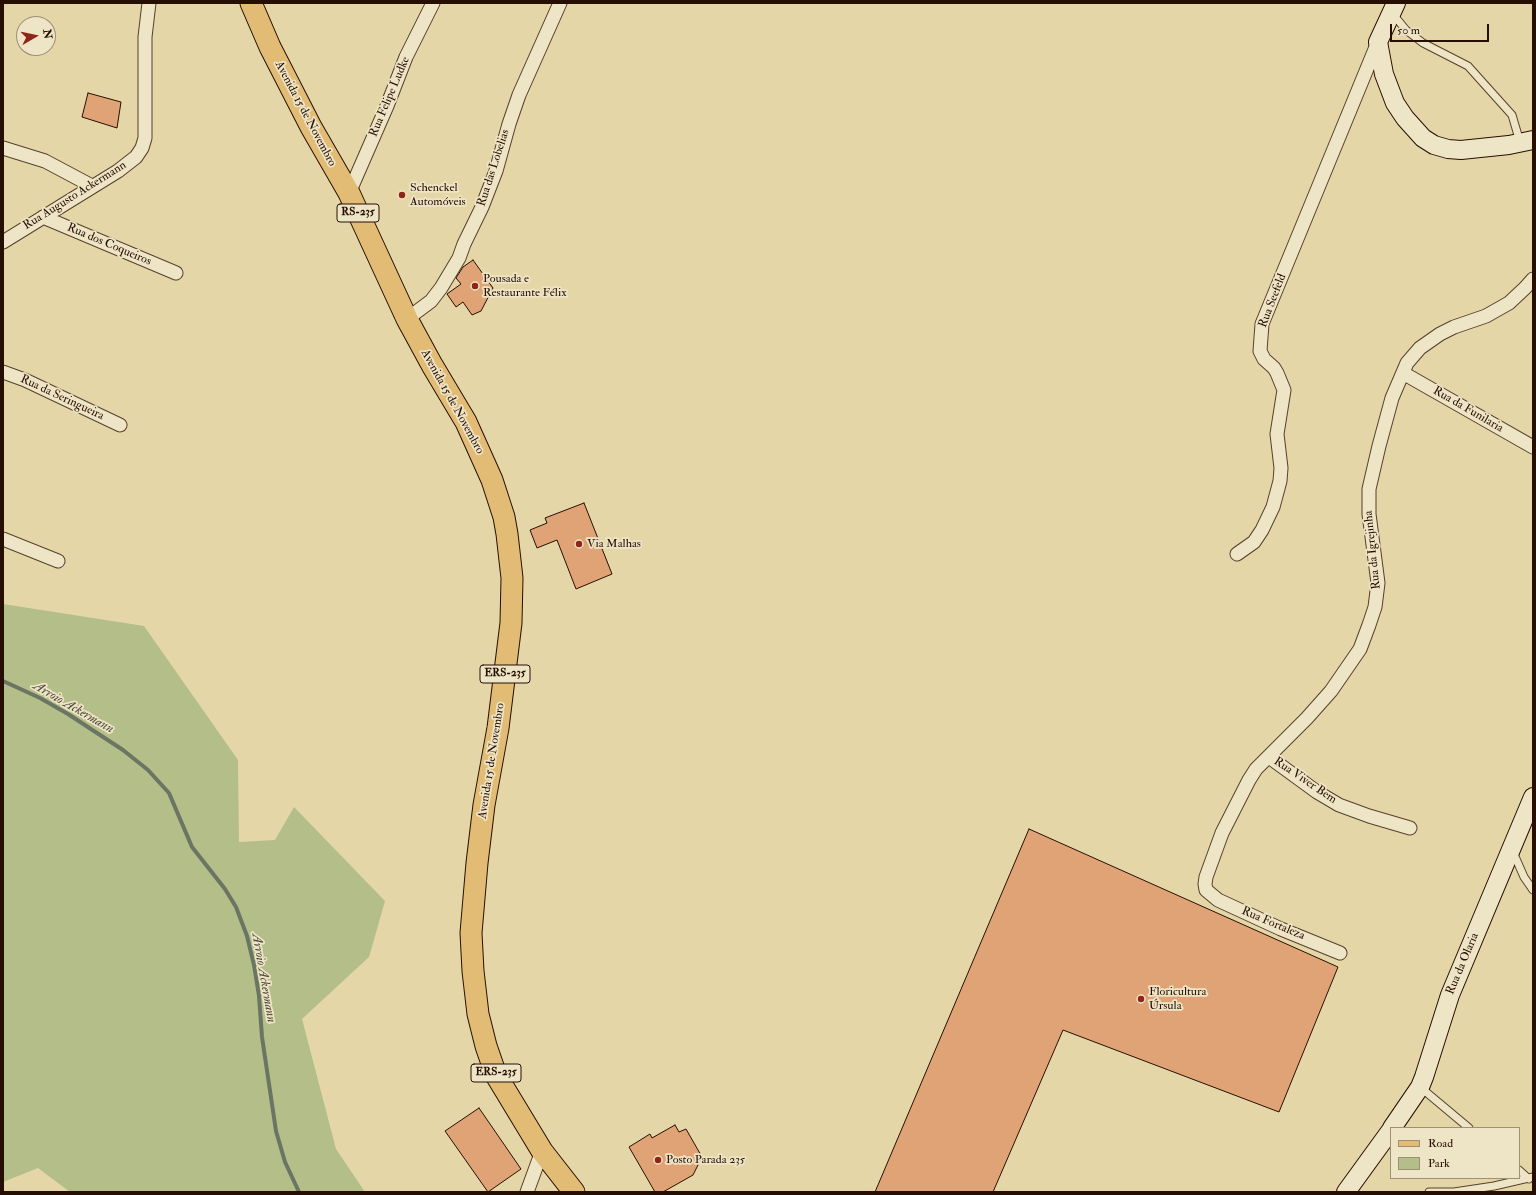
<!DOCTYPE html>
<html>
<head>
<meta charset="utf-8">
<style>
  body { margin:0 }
  #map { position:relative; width:1536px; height:1195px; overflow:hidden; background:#e5d6a8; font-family:"IM FELL Double Pica",serif }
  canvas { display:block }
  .frame { position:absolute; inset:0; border:4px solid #260f02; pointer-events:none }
  .legend { position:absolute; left:1390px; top:1127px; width:130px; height:52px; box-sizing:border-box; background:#eee4c6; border:1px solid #9e8f78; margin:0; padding:5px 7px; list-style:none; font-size:12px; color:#260f02 }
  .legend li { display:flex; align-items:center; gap:8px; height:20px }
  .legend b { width:20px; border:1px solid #9e8f78 }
  .north { position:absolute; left:16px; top:16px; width:40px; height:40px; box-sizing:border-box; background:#eee4c6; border:1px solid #9e8f78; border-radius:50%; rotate:81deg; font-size:11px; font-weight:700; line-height:16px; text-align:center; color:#260f02 }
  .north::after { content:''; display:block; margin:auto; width:14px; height:18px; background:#8f2418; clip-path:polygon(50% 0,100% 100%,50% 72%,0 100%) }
  .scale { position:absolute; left:1390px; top:24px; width:99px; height:18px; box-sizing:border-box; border:2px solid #260f02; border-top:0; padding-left:5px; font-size:12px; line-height:14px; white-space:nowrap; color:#260f02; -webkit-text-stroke:3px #eee4c6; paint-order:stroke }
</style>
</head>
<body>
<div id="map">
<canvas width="1536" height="1195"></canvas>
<div class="frame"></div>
<ul class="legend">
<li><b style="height:5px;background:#e2bb74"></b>Road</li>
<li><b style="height:11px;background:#b4be88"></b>Park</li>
</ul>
<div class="north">N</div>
<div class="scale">50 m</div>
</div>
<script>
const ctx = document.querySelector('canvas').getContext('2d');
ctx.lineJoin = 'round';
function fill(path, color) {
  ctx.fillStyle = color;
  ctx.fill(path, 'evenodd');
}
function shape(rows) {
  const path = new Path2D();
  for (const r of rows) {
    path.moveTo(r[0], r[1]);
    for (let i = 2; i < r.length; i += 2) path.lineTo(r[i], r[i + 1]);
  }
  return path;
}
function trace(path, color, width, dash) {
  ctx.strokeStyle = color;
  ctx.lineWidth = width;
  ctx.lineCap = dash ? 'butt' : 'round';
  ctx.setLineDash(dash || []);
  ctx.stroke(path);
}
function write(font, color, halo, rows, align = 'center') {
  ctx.font = font + ' "IM FELL Double Pica",serif';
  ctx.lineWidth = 3.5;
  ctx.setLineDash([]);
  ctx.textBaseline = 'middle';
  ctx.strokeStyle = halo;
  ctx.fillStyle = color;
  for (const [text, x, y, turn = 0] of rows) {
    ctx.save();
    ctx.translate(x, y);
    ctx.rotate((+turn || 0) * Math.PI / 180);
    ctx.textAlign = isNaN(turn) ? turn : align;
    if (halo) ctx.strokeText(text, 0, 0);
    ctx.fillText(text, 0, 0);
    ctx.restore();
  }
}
fill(shape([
  [3,604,144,626,238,760,239,842,275,840,294,807,385,901,369,957,302,1019,336,1149,365,1192,70,1192,38,1168,3,1182]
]), '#b4be88');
trace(shape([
  [3,681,40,698,68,714,123,750,148,770,169,793,192,847,225,889,236,907,247,936,254,965,259,996,262,1037,276,1131,285,1162,299,1192]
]), '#6a7663', 4);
const building = shape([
  [88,93,121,102,117,128,82,117,88,93],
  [473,260,493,288,481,311,472,315,463,302,456,307,447,294,461,284,456,278,463,267,473,260],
  [584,503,612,574,576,589,557,540,537,548,530,530,547,523,545,518,584,503],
  [1029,829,1338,967,1279,1112,1063,1030,993,1192,875,1192,1029,829],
  [479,1108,521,1169,488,1192,445,1131,479,1108],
  [675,1125,679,1132,686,1129,702,1157,693,1175,663,1192,655,1192,629,1147,650,1134,652,1138,675,1125]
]);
fill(building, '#e0a375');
trace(building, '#260f02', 1);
const lane = shape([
  [1392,13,1406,30,1423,43,1468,66,1512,115,1520,142],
  [1513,852,1524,877,1533,890],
  [1420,1087,1469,1128],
  [1519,1170,1529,1179],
  [1429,1192,1454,1192],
  [1454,1192,1494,1186,1533,1177]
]);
const street = shape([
  [3,148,45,161,92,186],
  [349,193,387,106,406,57,433,3],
  [43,217,176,273],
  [3,242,118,171,136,157,142,148,145,138,145,37,149,3],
  [407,319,431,301,441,288,459,258,464,244,482,207,496,171,509,124,519,95,560,3],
  [3,372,25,380,120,425],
  [1403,373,1533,447],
  [3,539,58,561],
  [1237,554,1254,542,1262,530,1273,507,1280,481,1281,468,1277,434,1284,390,1277,373,1274,368,1264,359,1260,351,1262,324,1378,42],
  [1269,757,1317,792,1339,805,1369,816,1410,828],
  [1340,953,1281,929,1218,900,1206,890,1205,884,1206,877,1222,833,1249,780,1256,769,1307,718,1331,691,1360,649,1369,625,1375,607,1378,583,1369,514,1369,489,1379,446,1392,398,1407,363,1420,348,1440,334,1454,327,1486,316,1509,303,1525,288,1533,279],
  [527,1192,542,1151]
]);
const secondary = shape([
  [1396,3,1378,42,1384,74,1395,103,1405,118,1423,138,1434,145,1448,149,1461,150,1509,145,1533,140],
  [1392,1128,1420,1087,1424,1077,1450,995,1533,797],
  [1346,1192,1391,1130]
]);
const primary = shape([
  [251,3,270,47,311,127,349,193,407,319,432,365,466,422,492,480,504,517,507,534,512,578,511,623,498,728,484,805,477,863,471,933,473,971,478,1014,486,1046,496,1075,542,1151,574,1192]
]);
trace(lane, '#56412c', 9);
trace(street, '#56412c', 15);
trace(secondary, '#260f02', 20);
trace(primary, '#260f02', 23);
trace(lane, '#eee4c6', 7);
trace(street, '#eee4c6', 13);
trace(secondary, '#eee4c6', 18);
trace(primary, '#e2bb74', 21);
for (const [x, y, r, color] of [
  [402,195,4,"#8f2418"],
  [475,286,4,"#8f2418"],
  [579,544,4,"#8f2418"],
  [1141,999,4,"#8f2418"],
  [658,1160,4,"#8f2418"]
]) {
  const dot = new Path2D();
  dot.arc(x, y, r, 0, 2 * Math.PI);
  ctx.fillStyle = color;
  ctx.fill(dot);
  trace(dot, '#eee4c6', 1.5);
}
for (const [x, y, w] of [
  [358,213,42],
  [505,674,50],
  [496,1073,50]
]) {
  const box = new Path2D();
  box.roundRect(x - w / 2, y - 9, w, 18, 3);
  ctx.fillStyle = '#eee4c6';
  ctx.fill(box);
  trace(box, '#260f02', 1);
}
write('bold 11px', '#260f02', null, [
  ["RS-235",358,213],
  ["ERS-235",505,674],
  ["ERS-235",496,1073]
]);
write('12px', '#260f02', '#eee4c6', [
  ["Rua Felipe Ludke",390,97,-67],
  ["Avenida 15 de Novembro",305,114,62],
  ["Rua das Lobelias",494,168,-72],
  ["Rua Augusto Ackermann",75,196,-32],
  ["Rua dos Coqueiros",109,245,23],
  ["Rua Seefeld",1273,301,-69],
  ["Rua da Seringueira",62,398,25],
  ["Avenida 15 de Novembro",452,402,61],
  ["Rua da Funilaria",1468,410,30],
  ["Rua da Igrejinha",1373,550,-96],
  ["Avenida 15 de Novembro",492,761,-81],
  ["Rua Viver Bem",1305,781,34],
  ["Rua Fortaleza",1273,924,23],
  ["Rua da Olaria",1463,964,-67]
]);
write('12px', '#260f02', '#eee4c6', [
  ["Schenckel",410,188],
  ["Automóveis",410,202],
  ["Pousada e",483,279],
  ["Restaurante Félix",483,293],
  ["Via Malhas",587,544],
  ["Floricultura",1149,992],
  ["Úrsula",1149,1006],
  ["Posto Parada 235",666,1160]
], 'left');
write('italic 13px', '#4e4b3a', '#eee4c6', [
  ["Arroio Ackermann",73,708,30],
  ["Arroio Ackermann",263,978,80]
]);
</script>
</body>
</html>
